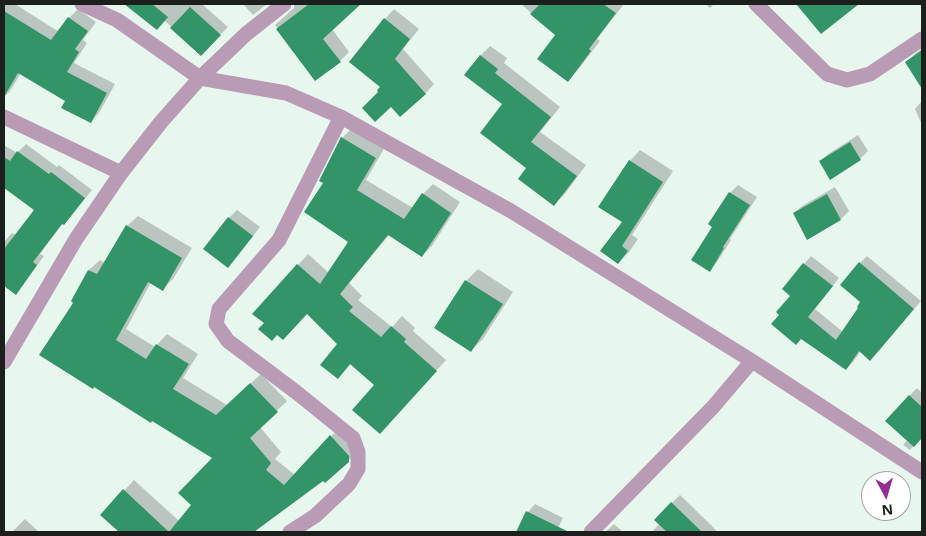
<!DOCTYPE html>
<html>
<head>
<meta charset="utf-8">
<style>
  body { margin:0 }
  #map { position:relative; width:926px; height:536px; overflow:hidden; background:#e8f7ee; font-family:"Open Sans",sans-serif }
  canvas { display:block }
  .frame { position:absolute; inset:0; border:5px solid #1b201d; pointer-events:none }
  .north { position:absolute; left:861px; top:471px; width:50px; height:50px; box-sizing:border-box; background:#fff; border:1px solid #a4a6a5; border-radius:50%; rotate:174deg; font-size:14px; font-weight:700; line-height:20px; text-align:center; color:#1b201d }
  .north::after { content:''; display:block; margin:auto; width:18px; height:22px; background:#932b90; clip-path:polygon(50% 0,100% 100%,50% 72%,0 100%) }
</style>
</head>
<body>
<div id="map">
<canvas width="926" height="536"></canvas>
<div class="frame"></div>
<div class="north">N</div>
</div>
<script>
const ctx = document.querySelector('canvas').getContext('2d');
ctx.lineJoin = 'round';
function fill(path, color) {
  ctx.fillStyle = color;
  ctx.fill(path, 'evenodd');
}
function shape(rows) {
  const path = new Path2D();
  for (const r of rows) {
    path.moveTo(r[0], r[1]);
    for (let i = 2; i < r.length; i += 2) path.lineTo(r[i], r[i + 1]);
  }
  return path;
}
function trace(path, color, width, dash) {
  ctx.strokeStyle = color;
  ctx.lineWidth = width;
  ctx.lineCap = dash ? 'butt' : 'round';
  ctx.setLineDash(dash || []);
  ctx.stroke(path);
}
fill(shape([
  [4,4,15,4,59,32,69,18,78,9,96,22,83,40,87,43,74,63,115,84,99,113,91,122,67,100,21,73,10,91,4,97],
  [126,4,202,4,228,27,201,54,165,21,157,29],
  [243,4,267,4,253,15],
  [294,4,360,4,332,29,349,52,340,61,316,79,275,25,294,8],
  [521,4,624,4,597,39,600,41,577,71,568,80,556,35],
  [705,4,714,4,710,8],
  [797,4,857,4,821,33],
  [394,9,419,29,403,49,434,84,425,94,380,92,382,86,385,19],
  [490,46,507,58,504,63,560,107,540,132,586,165,564,195,554,204,528,168,504,104,480,56],
  [922,49,922,87,907,62,915,54],
  [922,101,922,125,915,109],
  [352,128,385,147,366,180,413,208,423,194,433,184,460,202,432,246,421,256,389,235,349,283,362,296,358,300,392,327,402,316,415,328,413,331,446,360,390,422,376,385,351,364,338,377,339,344,307,312,265,323,254,314,308,254,329,273,350,242,325,183,342,138],
  [858,135,868,151,860,159,820,162,828,154],
  [26,144,57,167,59,165,92,190,71,216,63,223,40,254,44,256,23,285,16,293,4,285,4,242,12,233,16,235,36,209,4,186,4,145,17,153],
  [640,150,673,171,632,235,638,239,629,252,618,263,630,161],
  [738,185,757,197,730,239,731,240,717,262,709,270,714,227,709,224,730,193],
  [835,187,849,211,841,219,794,214,802,206],
  [237,210,260,227,235,259,228,267,205,249,229,218],
  [138,216,192,248,173,279,163,289,151,282,126,329,155,347,167,334,198,354,183,378,227,405,261,374,287,401,260,427,281,452,275,459,295,475,341,426,358,450,348,461,252,532,148,532,145,529,142,532,121,532,102,515,134,480,179,521,192,505,214,458,75,302,72,301,89,270,100,260,105,263,127,226],
  [811,256,839,278,815,309,843,332,862,302,860,263,867,256,921,301,878,352,861,351,853,362,846,369,781,315,791,296,783,289,804,264],
  [478,269,513,292,483,339,471,350,436,327,466,281],
  [917,388,922,393,922,437,910,450,903,445,908,439,909,396],
  [680,495,713,527,717,532,652,532,660,523,655,520],
  [535,504,563,518,556,532,517,532,528,512],
  [25,519,39,532,12,532],
  [614,524,623,532,605,532]
]), '#0003');
fill(shape([
  [124,4,152,4,168,17,157,30],
  [309,4,361,4,323,39,341,62,315,81,276,29],
  [540,4,603,4,616,13,589,49,591,51,568,82,537,59,555,35,530,14],
  [796,4,859,4,821,34],
  [190,7,221,35,201,56,170,28],
  [4,11,51,40,68,17,88,31,75,49,79,52,67,72,107,93,91,123,61,108,65,101,18,73,4,97],
  [384,18,410,39,395,59,426,94,400,117,391,107,375,122,362,108,378,92,377,90,380,87,349,62],
  [922,50,922,89,905,62],
  [480,55,498,69,495,73,551,117,531,142,577,176,554,206,518,179,526,168,480,133,502,104,464,75],
  [341,137,376,158,357,190,404,219,422,193,451,213,422,257,388,235,340,294,353,307,349,311,381,337,391,326,406,339,404,342,437,371,380,434,352,410,374,385,350,364,338,379,320,365,337,344,307,314,283,340,277,335,272,341,258,329,264,323,252,314,297,264,320,284,348,242,304,212,323,183,319,181],
  [850,142,861,160,830,180,819,161],
  [17,151,49,174,51,172,85,198,64,225,62,224,33,262,37,265,16,295,4,286,4,249,34,210,4,188,4,157,10,161],
  [629,160,663,182,622,246,628,251,618,264,600,251,622,222,598,207],
  [729,192,750,205,723,247,724,248,710,272,691,260,712,227,708,224],
  [827,194,841,220,807,240,793,213],
  [228,217,253,236,228,268,203,249],
  [126,225,182,258,163,291,148,282,116,340,146,359,156,344,189,364,173,389,216,415,250,383,278,412,250,438,271,463,266,470,284,485,330,435,349,456,349,462,325,483,323,481,254,532,119,532,100,515,123,489,169,532,191,505,178,493,212,458,152,421,151,423,94,387,93,389,39,355,73,303,71,301,88,270,97,274],
  [859,262,914,309,870,361,859,351,846,370,801,339,796,345,771,324,779,315,776,312,790,296,782,289,803,263,833,286,808,317,836,340,858,308,857,307,860,302,840,285],
  [465,280,503,304,471,352,434,328],
  [909,395,922,407,922,438,914,447,885,421],
  [671,502,702,532,667,532,654,520],
  [526,511,569,532,516,532]
]), '#339468');
trace(shape([
  [82,4,117,20,200,78,286,93,341,117,511,211,752,361,922,472],
  [756,4,827,74,847,80,870,74,922,39],
  [4,117,121,173],
  [4,362,76,239,121,173,161,122,200,78,246,34,284,4],
  [290,532,315,516,349,484,358,469,358,452,353,438,296,392,228,341,216,324,219,309,279,240,341,117],
  [591,532,713,407,752,361]
]), '#b99bb6', 15);
</script>
</body>
</html>
